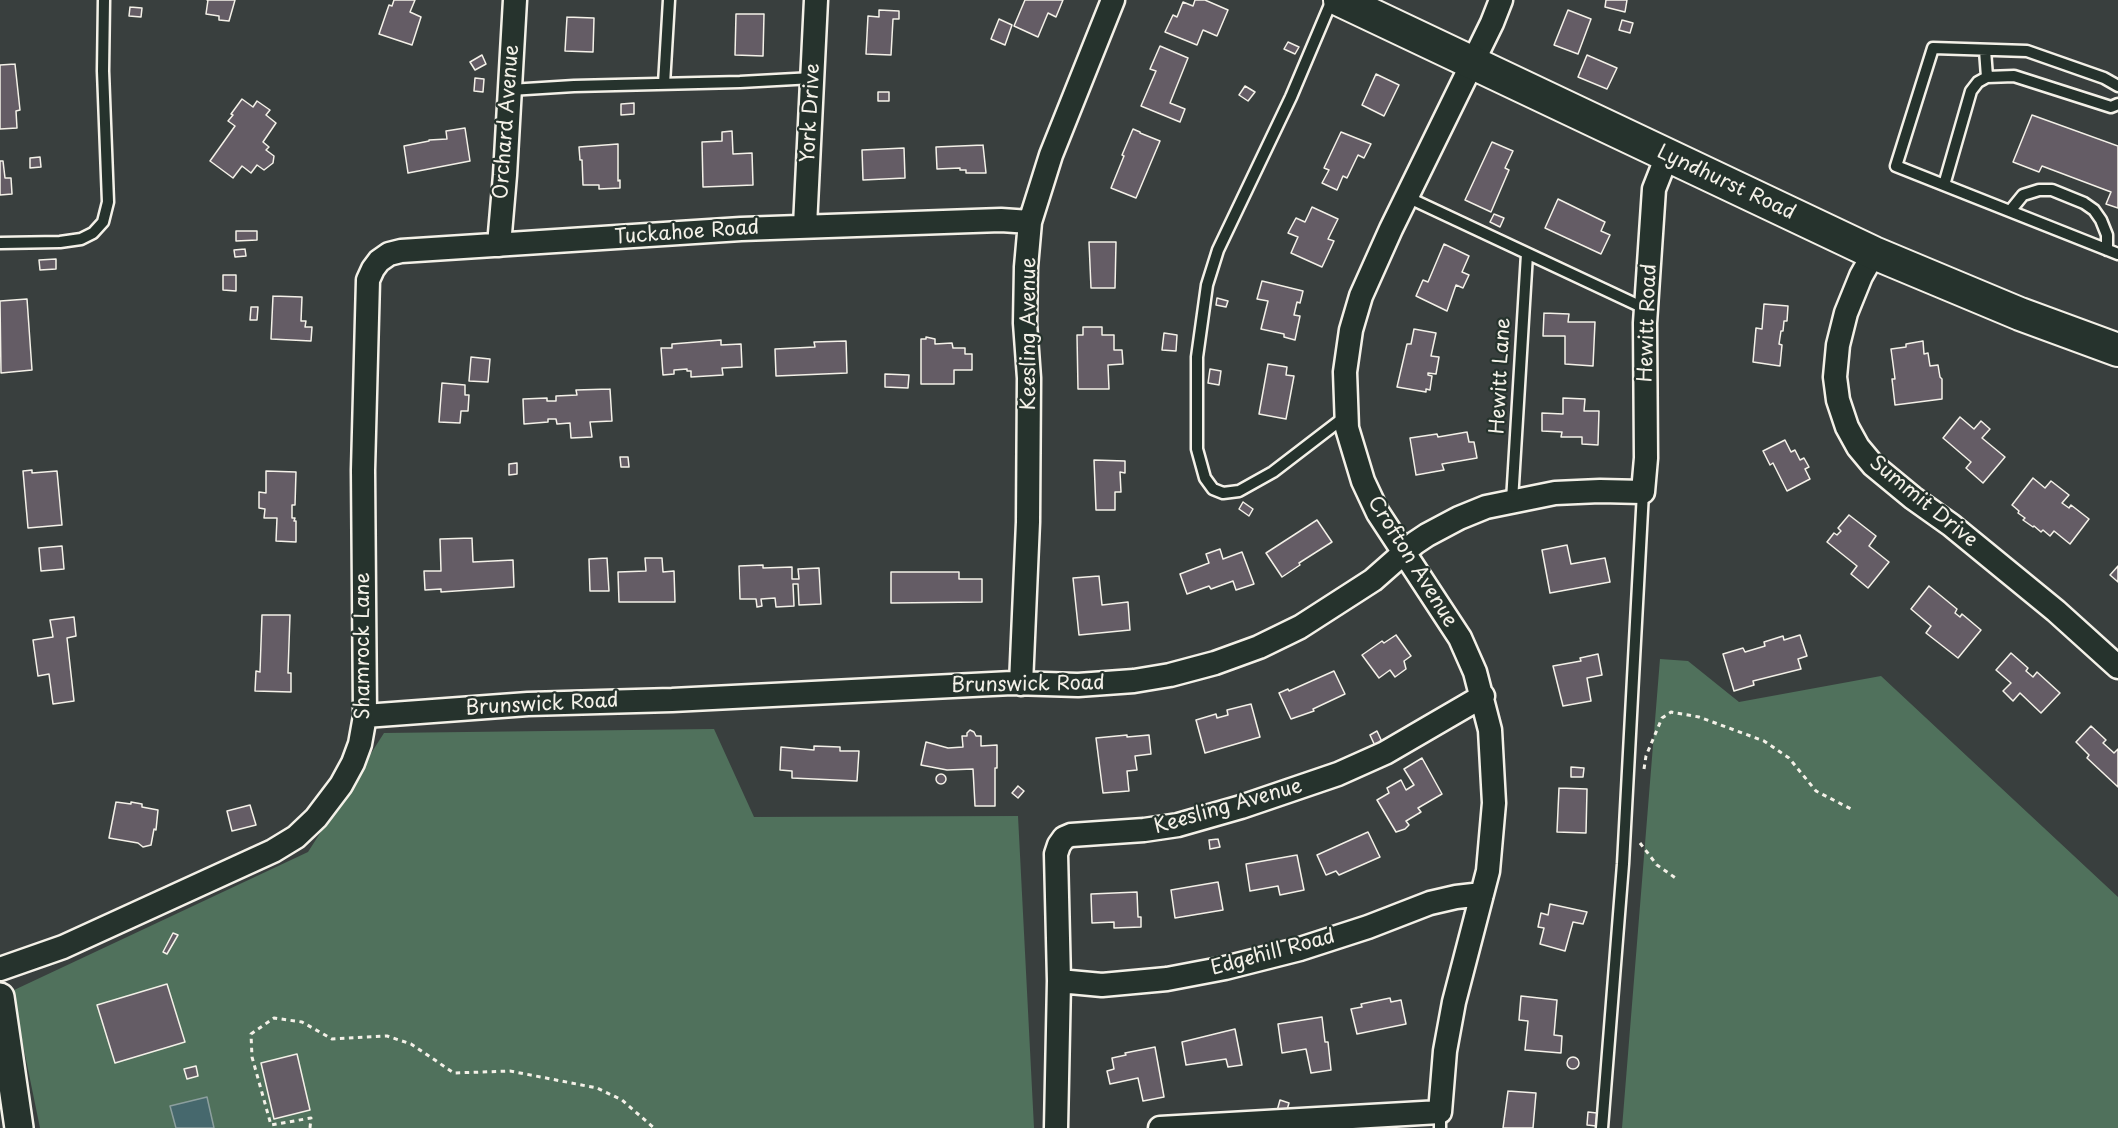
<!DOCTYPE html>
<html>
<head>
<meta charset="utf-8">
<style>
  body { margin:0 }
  canvas { display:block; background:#393f3e }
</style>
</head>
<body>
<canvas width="2118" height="1128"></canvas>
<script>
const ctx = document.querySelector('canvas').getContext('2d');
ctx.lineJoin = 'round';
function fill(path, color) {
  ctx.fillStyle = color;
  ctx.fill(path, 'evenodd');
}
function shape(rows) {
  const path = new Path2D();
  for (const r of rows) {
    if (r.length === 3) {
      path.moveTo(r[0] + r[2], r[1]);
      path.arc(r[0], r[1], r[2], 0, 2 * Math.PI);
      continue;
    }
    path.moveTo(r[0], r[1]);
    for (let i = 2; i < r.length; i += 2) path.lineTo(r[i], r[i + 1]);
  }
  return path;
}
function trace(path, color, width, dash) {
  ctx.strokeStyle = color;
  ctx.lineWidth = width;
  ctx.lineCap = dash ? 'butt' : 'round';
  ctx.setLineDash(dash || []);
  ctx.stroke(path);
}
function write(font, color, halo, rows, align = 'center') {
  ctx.font = font + ' "Playpen Sans",sans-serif';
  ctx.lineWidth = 4.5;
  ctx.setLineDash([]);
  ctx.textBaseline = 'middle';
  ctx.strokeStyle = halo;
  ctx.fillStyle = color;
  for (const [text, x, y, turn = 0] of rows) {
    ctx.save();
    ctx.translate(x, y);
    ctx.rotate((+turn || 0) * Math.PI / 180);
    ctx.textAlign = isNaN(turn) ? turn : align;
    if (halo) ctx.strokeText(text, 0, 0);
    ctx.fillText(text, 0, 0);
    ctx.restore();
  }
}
fill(shape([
  [1660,659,1688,661,1739,702,1881,676,2118,897,2118,1128,1622,1128],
  [714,729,754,817,1018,816,1034,1128,40,1128,12,991,308,852,384,733]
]), '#50715c');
const water = shape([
  [207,1097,214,1128,176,1128,170,1106,207,1097]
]);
fill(water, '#46686d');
trace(water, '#8c9f9e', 1.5);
const building = shape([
  [207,0,235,0,229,21,219,20,219,16,206,14,208,0,207,0],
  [394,0,415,0,410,12,421,17,412,45,379,34,389,5,392,6,394,0],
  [1025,0,1063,0,1056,17,1048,13,1038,37,1014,26,1025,0],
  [1195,0,1205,0,1228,10,1217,36,1203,30,1197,45,1165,32,1173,15,1177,17,1183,2,1193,6,1195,0],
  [1606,0,1627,0,1625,12,1605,7,1606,0],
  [130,7,142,8,141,17,129,16,130,7],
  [879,10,899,11,899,19,893,19,891,55,866,54,868,16,879,17,879,10],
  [1568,10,1591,19,1578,54,1554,45,1568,10],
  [736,14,764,14,763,56,735,55,736,14],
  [567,17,594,18,593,52,565,51,567,17],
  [999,19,1012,25,1005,45,991,39,999,19],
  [1622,20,1633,23,1630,33,1619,30,1622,20],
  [1288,42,1299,47,1295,54,1284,49,1288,42],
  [1160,46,1188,58,1170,103,1185,109,1180,122,1141,106,1156,71,1150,69,1160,46],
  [482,55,486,64,475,70,470,62,482,55],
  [1587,55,1617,68,1607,89,1578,77,1587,55],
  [15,64,20,110,16,111,17,128,0,129,0,65,15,64],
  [1376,74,1399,85,1384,116,1362,105,1376,74],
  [475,78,484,79,483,92,474,91,475,78],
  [1245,86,1255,92,1248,101,1239,95,1245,86],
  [878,92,889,92,889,101,878,101,878,92],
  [242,99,253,107,257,101,270,110,266,115,276,123,263,142,269,147,266,150,274,156,273,163,264,170,257,165,251,173,242,166,233,178,210,161,235,126,228,121,233,115,231,114,242,99],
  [634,103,634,114,621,115,621,104,634,103],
  [2032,115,2118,146,2118,208,2106,204,2111,192,2042,166,2039,172,2013,162,2032,115],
  [465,128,470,161,408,173,404,146,429,141,429,140,447,139,446,131,465,128],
  [1133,129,1140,132,1140,133,1160,141,1136,198,1111,188,1124,156,1122,155,1133,129],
  [732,131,733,154,752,153,753,185,703,187,702,142,722,141,722,132,732,131],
  [1341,132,1371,144,1364,158,1358,155,1347,178,1343,176,1337,190,1322,183,1329,170,1324,168,1341,132],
  [1492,142,1513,151,1505,168,1509,170,1491,212,1465,200,1492,142],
  [618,144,618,181,620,180,620,188,599,189,599,185,583,185,582,160,580,160,579,147,618,144],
  [983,145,986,173,966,173,966,170,960,170,960,168,937,169,936,147,983,145],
  [904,148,905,178,863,180,862,150,904,148],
  [40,157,41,167,30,168,30,158,40,157],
  [0,161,3,161,5,178,11,178,12,194,0,195,0,161],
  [1558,199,1605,222,1601,231,1610,235,1601,254,1545,228,1558,199],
  [1312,207,1338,219,1328,239,1334,241,1322,267,1291,253,1298,237,1288,233,1296,218,1305,222,1312,207],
  [1494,214,1504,218,1500,227,1490,222,1494,214],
  [236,231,257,231,257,240,236,241,236,231],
  [1089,242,1116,242,1115,288,1091,288,1089,242],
  [1444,244,1469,256,1462,272,1469,275,1463,288,1456,285,1447,311,1416,296,1423,280,1428,282,1444,244],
  [245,249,246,256,235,257,234,250,245,249],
  [56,259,56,269,40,270,39,260,56,259],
  [223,275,236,275,236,291,223,290,223,275],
  [1262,281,1303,291,1300,303,1297,302,1294,315,1300,316,1295,340,1284,337,1284,334,1261,329,1268,301,1257,299,1262,281],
  [273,296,302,297,301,321,306,321,305,327,312,327,311,341,271,339,273,296],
  [1217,298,1228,301,1226,307,1216,305,1217,298],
  [27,299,32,370,1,373,0,301,27,299],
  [1764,304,1788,306,1787,321,1784,321,1783,331,1781,331,1779,344,1782,345,1780,366,1753,362,1756,328,1762,329,1764,304],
  [251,307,258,307,257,320,250,320,251,307],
  [1544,313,1569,314,1568,322,1595,322,1593,366,1565,364,1565,336,1543,336,1544,313],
  [1083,327,1102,327,1102,335,1114,335,1114,350,1122,350,1123,364,1108,365,1109,389,1078,389,1077,335,1083,335,1083,327],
  [1414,329,1436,333,1431,356,1439,357,1436,374,1428,373,1428,375,1432,376,1430,390,1426,389,1426,392,1397,387,1407,344,1411,344,1414,329],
  [1164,333,1177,335,1176,351,1162,350,1164,333],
  [926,337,935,339,935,344,952,343,953,348,965,348,965,354,972,354,972,370,954,370,954,384,921,384,921,339,926,339,926,337],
  [721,340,721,345,741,344,742,367,722,368,723,375,691,377,691,371,687,371,687,369,674,370,674,374,663,375,661,348,672,348,672,344,721,340],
  [846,341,847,373,776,376,775,349,815,347,814,342,846,341],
  [1923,341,1924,354,1928,353,1930,366,1938,365,1940,377,1942,379,1942,399,1895,405,1892,379,1895,379,1891,349,1906,347,1906,344,1923,341],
  [471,357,490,359,488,382,469,381,471,357],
  [1268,364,1287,367,1286,375,1294,376,1286,419,1259,414,1268,364],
  [1210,369,1221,371,1219,385,1208,383,1210,369],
  [885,374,909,375,908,388,885,387,885,374],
  [442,383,465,385,465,395,469,395,468,411,461,411,460,423,439,422,442,383],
  [610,389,612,421,590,422,592,437,571,438,570,423,557,424,556,419,548,419,548,422,524,424,523,399,547,398,547,401,556,401,556,396,577,395,576,390,610,389],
  [1563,398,1585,399,1584,411,1599,411,1598,445,1582,444,1582,437,1561,437,1562,432,1542,431,1542,413,1563,414,1563,398],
  [1960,417,1974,429,1981,421,1990,429,1982,438,2005,457,1983,483,1966,468,1971,462,1943,438,1960,417],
  [1467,432,1469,442,1474,442,1477,458,1442,464,1444,470,1416,475,1410,438,1437,434,1438,437,1467,432],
  [1785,440,1791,452,1795,450,1800,460,1804,458,1809,467,1805,469,1810,479,1787,491,1773,463,1770,465,1763,451,1785,440],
  [620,457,628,457,629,467,621,467,620,457],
  [1094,460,1125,461,1125,473,1120,472,1121,492,1115,492,1115,510,1096,510,1094,460],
  [517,463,517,474,509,475,509,464,517,463],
  [32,470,32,473,57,471,62,525,28,528,23,471,32,470],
  [266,471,296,472,295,505,292,505,292,518,295,518,294,521,296,521,296,542,276,541,277,518,264,518,265,509,259,508,259,492,266,493,266,471],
  [2033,478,2045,488,2051,481,2069,495,2062,503,2069,508,2071,505,2089,519,2070,544,2054,531,2050,536,2043,530,2041,532,2034,526,2033,527,2023,520,2025,518,2018,513,2019,511,2012,505,2033,478],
  [1243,502,1253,509,1249,516,1239,509,1243,502],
  [1849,515,1876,536,1869,546,1889,562,1868,588,1851,574,1857,566,1827,542,1834,533,1837,535,1841,531,1838,528,1849,515],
  [1317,520,1332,542,1299,563,1300,565,1282,577,1266,553,1317,520],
  [472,538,473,562,513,560,514,587,441,592,441,589,425,590,424,571,441,571,440,539,472,538],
  [1567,545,1571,564,1605,558,1610,582,1550,593,1542,550,1567,545],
  [62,546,64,569,41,571,39,548,62,546],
  [1220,549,1223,559,1242,552,1254,584,1236,590,1233,581,1211,589,1209,586,1187,594,1180,574,1209,563,1206,554,1220,549],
  [607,558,609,591,590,591,589,559,607,558],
  [645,558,662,558,663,572,674,571,675,602,619,602,618,572,646,571,645,558],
  [763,565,763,568,792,567,792,579,799,579,798,569,819,568,821,604,799,605,798,584,793,584,794,606,776,607,775,598,761,599,762,606,757,607,756,599,740,599,739,566,763,565],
  [2118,566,2118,582,2110,575,2118,566],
  [891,572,959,572,959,579,982,579,982,602,891,603,891,572],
  [1099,576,1102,605,1128,602,1130,630,1079,635,1073,578,1099,576],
  [1929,586,1957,609,1955,613,1960,617,1962,614,1981,630,1958,658,1926,633,1931,626,1911,609,1929,586],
  [262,615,290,615,288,673,291,673,291,692,255,691,256,671,260,672,262,615],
  [74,617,76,636,67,638,74,701,53,704,49,674,38,676,33,640,53,637,50,620,74,617],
  [1396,635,1411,656,1404,661,1406,669,1395,677,1390,670,1379,678,1362,655,1382,641,1384,643,1396,635],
  [1800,635,1807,656,1798,659,1801,669,1753,681,1754,685,1734,691,1723,654,1743,648,1745,652,1765,646,1764,642,1783,636,1784,640,1800,635],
  [2011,653,2028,668,2026,671,2033,677,2037,672,2060,693,2041,713,2020,693,2013,701,2003,691,2011,683,1996,670,2011,653],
  [1598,654,1602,675,1587,678,1591,701,1563,706,1553,666,1581,661,1580,658,1598,654],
  [1334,671,1345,694,1313,709,1314,711,1291,719,1279,693,1288,689,1289,691,1334,671],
  [1251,704,1260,737,1205,753,1196,720,1216,714,1217,718,1228,715,1227,710,1251,704],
  [2091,726,2106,740,2103,743,2114,753,2118,749,2118,787,2087,758,2089,755,2076,742,2091,726],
  [970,730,974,732,976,736,981,736,981,746,997,745,997,768,995,768,995,806,975,806,973,769,947,770,921,765,926,742,948,748,963,747,962,736,967,736,967,733,970,730],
  [1377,731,1383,744,1376,748,1370,735,1377,731],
  [1127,735,1127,737,1149,735,1151,754,1135,756,1137,770,1127,771,1129,791,1103,793,1096,738,1127,735],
  [814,746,840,747,840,751,859,751,857,781,792,778,792,771,780,770,781,747,814,750,814,746],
  [1422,758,1442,794,1418,808,1421,812,1406,821,1409,825,1405,829,1396,832,1377,800,1389,793,1387,788,1401,780,1406,790,1414,785,1404,769,1422,758],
  [1571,767,1584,768,1583,777,1571,777,1571,767],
  [941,779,5],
  [1018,786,1024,791,1018,798,1012,793,1018,786],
  [1559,788,1587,789,1586,833,1557,832,1559,788],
  [116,802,131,804,131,802,142,804,142,807,158,810,156,830,154,829,151,845,143,847,138,843,109,838,116,802],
  [250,805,256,825,232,831,227,811,250,805],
  [1368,832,1380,857,1339,875,1336,871,1326,875,1317,855,1368,832],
  [1218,839,1220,847,1210,849,1209,840,1218,839],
  [1297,855,1304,890,1280,895,1278,886,1250,891,1246,864,1297,855],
  [1218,882,1223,910,1175,918,1171,890,1218,882],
  [1137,892,1138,917,1141,917,1141,927,1114,928,1114,922,1092,923,1091,894,1137,892],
  [1550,904,1587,912,1583,924,1573,922,1565,951,1540,944,1544,928,1538,927,1541,913,1548,915,1550,904],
  [173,933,178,935,167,954,163,952,173,933],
  [167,984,185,1042,115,1063,97,1005,167,984],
  [1521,996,1557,1000,1554,1035,1562,1036,1561,1053,1525,1050,1528,1021,1519,1020,1521,996],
  [1390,998,1391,1002,1401,1000,1406,1024,1357,1034,1351,1009,1362,1007,1361,1004,1390,998],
  [1322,1017,1325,1042,1328,1042,1331,1070,1311,1073,1306,1049,1282,1053,1278,1024,1322,1017],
  [1235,1029,1242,1065,1228,1067,1226,1059,1186,1065,1182,1042,1235,1029],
  [1155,1047,1164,1097,1143,1101,1138,1078,1110,1084,1107,1071,1114,1069,1112,1058,1126,1055,1125,1053,1155,1047],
  [297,1054,310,1110,274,1119,261,1063,297,1054],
  [1573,1063,6],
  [196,1066,198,1076,187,1079,184,1069,196,1066],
  [1508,1091,1536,1093,1533,1128,1503,1128,1508,1091],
  [1280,1100,1289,1103,1286,1113,1277,1111,1280,1100],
  [1588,1112,1597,1113,1596,1126,1587,1125,1588,1112]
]);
fill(building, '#645c65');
trace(building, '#f4f1e8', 1.5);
const service = shape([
  [1332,0,1291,97,1218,250,1207,285,1197,357,1197,449,1205,478,1213,489,1223,493,1239,491,1273,472,1346,416],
  [1985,50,1987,77],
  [664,84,669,0],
  [2118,86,2104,78,2027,51,1933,48,1896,166,2118,254],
  [510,90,574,86,740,82,813,78],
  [1944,185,1971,91,1978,82,1987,77,2014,76,2111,107,2118,104],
  [1407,197,1646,309],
  [2010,211,2023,195,2039,190,2052,190,2084,203,2094,210,2101,220,2107,235,2107,250],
  [0,243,60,242,81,239,93,233,103,222,108,202,103,71,104,0],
  [1512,501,1527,254],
  [1440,1128,1440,1112],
  [1602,1128,1623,864,1643,492]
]);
const minor = shape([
  [805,226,816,0],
  [499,245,505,175,515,0],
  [1874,253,1861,276,1846,313,1838,345,1835,377,1838,400,1847,427,1858,447,1873,465,1913,498,1951,525,2056,611,2118,667],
  [1021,684,1028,522,1029,378,1025,323,1026,267,1030,222,1051,155,1113,0],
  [365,716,528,704,672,700,1012,683,1078,685,1134,681,1170,675,1215,663,1259,647,1300,627,1373,580,1415,543,1427,535,1459,518,1486,507,1555,493,1600,491,1643,492,1646,458,1645,323,1654,189,1667,156],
  [0,969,63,947,273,851,296,837,316,818,341,785,353,763,360,744,365,716,363,470,368,280,373,269,379,261,389,254,401,251,741,229,1001,220,1030,222],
  [1059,981,1102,985,1167,979,1225,968,1300,949,1368,927,1430,903,1456,897,1482,894],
  [1056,1128,1059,981,1056,854,1059,845,1064,838,1071,835,1144,830,1178,825,1241,807,1338,774,1385,753,1483,696],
  [1160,1128,1440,1112,1445,1051,1454,1002,1488,871,1494,803,1490,730,1475,672,1460,638,1378,513,1363,481,1347,428,1345,372,1351,330,1361,296,1391,229,1492,23,1501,0]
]);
const tertiary = shape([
  [0,997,19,1128]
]);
const secondary = shape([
  [1340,0,1874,253,2020,314,2118,350]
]);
trace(service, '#f4f1e8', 15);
trace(minor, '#f4f1e8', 27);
trace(tertiary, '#f4f1e8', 32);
trace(secondary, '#f4f1e8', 36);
trace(shape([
  [1644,769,1646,756,1662,718,1671,712,1699,717,1764,741,1789,758,1816,791,1851,809],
  [1640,843,1657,865,1677,879],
  [310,1128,311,1118,271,1125,252,1057,251,1034,274,1018,302,1022,332,1039,387,1036,411,1044,454,1073,510,1071,597,1088,622,1100,654,1128]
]), '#f4f1e8', 3, [4.5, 4.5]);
trace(service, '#26332d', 10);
trace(minor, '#26332d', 22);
trace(tertiary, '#26332d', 27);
trace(secondary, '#26332d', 32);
write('20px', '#f4f1e8', '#26332d', [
  ["York Drive",811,113,-87],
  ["Orchard Avenue",507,122,-86],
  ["Lyndhurst Road",1726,183,25],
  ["Tuckahoe Road",687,233,-4],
  ["Hewitt Road",1648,323,-88],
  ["Keesling Avenue",1029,334,-90],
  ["Hewitt Lane",1501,376,-87],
  ["Summit Drive",1923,502,39],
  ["Crofton Avenue",1412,562,58],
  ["Shamrock Lane",363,646,-90],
  ["Brunswick Road",1028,685,-1],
  ["Brunswick Road",542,705,-3],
  ["Keesling Avenue",1228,807,-16],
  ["Edgehill Road",1273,953,-15]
]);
</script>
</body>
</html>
